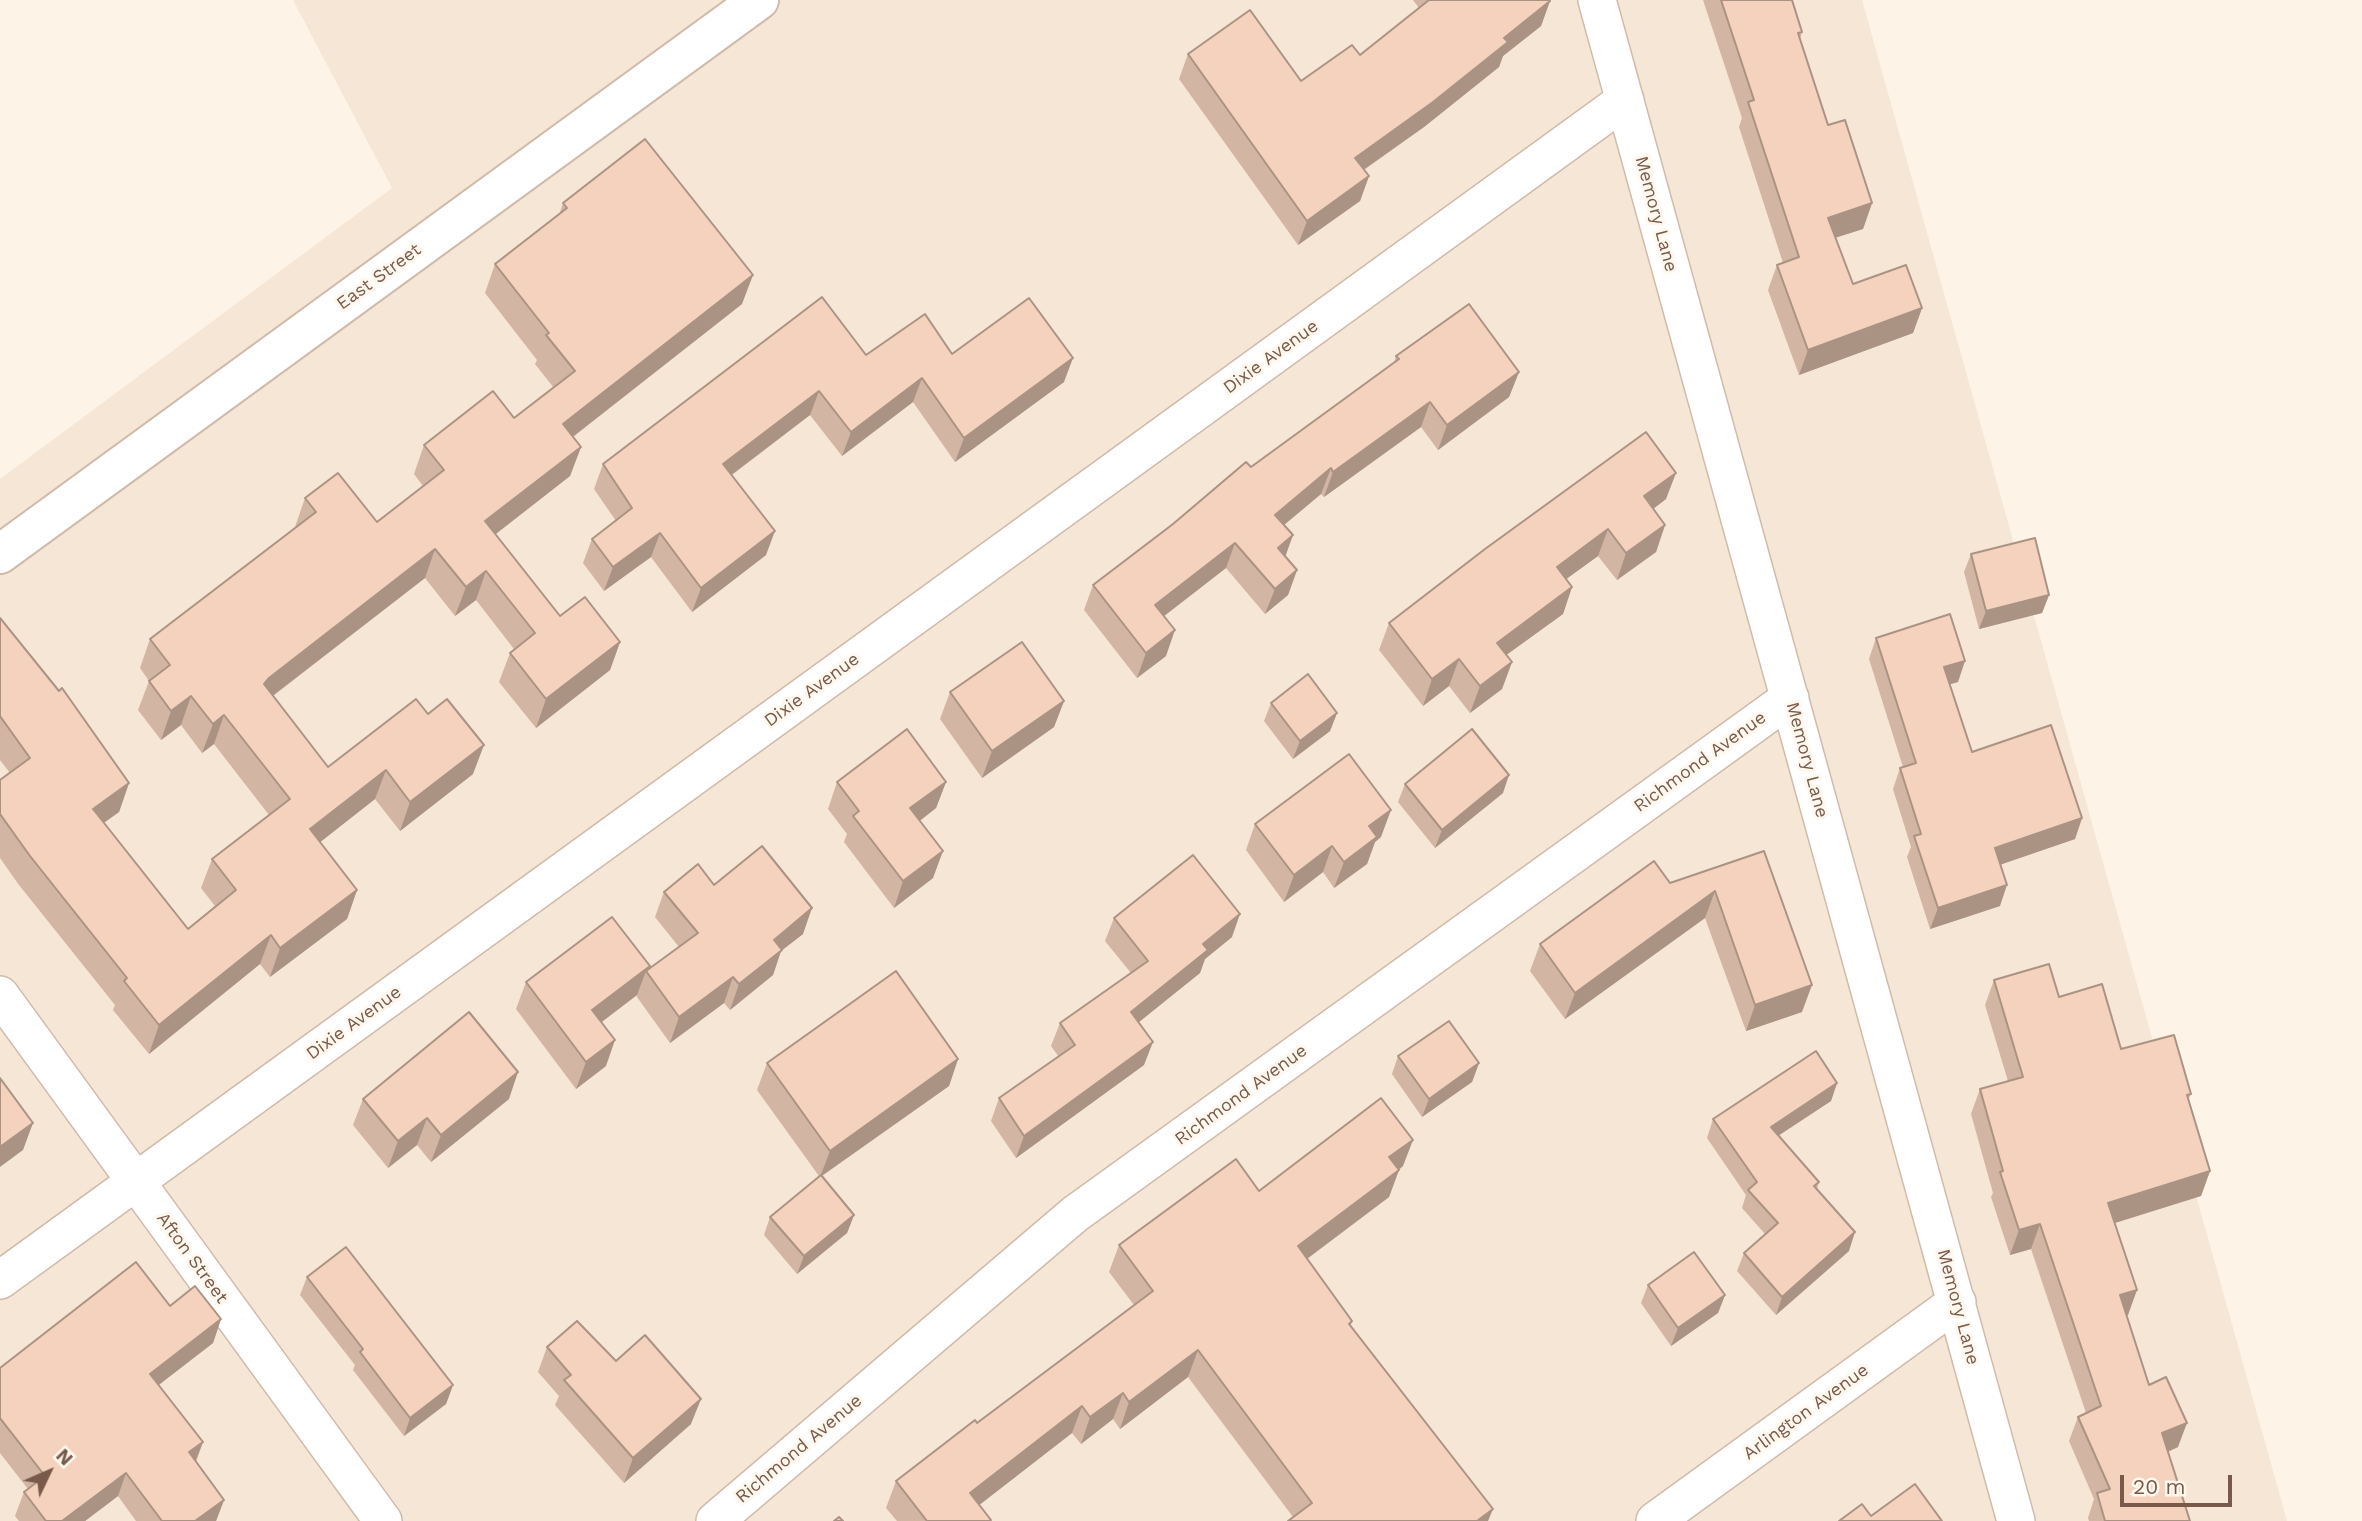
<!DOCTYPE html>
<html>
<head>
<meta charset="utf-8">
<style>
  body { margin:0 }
  #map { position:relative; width:2362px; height:1521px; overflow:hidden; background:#fdf4e7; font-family:"Work Sans",sans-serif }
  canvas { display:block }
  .north { position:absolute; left:14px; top:1437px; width:70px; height:70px; -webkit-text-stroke:5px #fff8ee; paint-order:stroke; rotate:46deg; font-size:19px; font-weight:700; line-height:28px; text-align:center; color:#795949 }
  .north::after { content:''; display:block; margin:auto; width:24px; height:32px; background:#795949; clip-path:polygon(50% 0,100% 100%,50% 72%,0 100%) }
  .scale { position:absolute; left:2120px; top:1475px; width:112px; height:32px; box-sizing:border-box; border:4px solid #795949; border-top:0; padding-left:9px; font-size:21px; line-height:24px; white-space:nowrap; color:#795949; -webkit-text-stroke:5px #fff8ee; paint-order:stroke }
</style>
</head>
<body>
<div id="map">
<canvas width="2362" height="1521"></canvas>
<div class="north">N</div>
<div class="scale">20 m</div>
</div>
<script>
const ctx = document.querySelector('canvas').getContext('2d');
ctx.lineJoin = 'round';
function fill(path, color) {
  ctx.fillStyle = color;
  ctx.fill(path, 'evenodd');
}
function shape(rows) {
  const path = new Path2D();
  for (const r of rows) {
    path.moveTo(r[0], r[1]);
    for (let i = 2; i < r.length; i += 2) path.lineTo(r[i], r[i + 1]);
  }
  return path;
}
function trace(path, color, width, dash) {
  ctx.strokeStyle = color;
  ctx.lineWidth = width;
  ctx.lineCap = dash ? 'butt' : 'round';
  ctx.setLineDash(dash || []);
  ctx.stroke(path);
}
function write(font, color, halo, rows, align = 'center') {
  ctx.font = font + ' "Work Sans",sans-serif';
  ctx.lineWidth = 6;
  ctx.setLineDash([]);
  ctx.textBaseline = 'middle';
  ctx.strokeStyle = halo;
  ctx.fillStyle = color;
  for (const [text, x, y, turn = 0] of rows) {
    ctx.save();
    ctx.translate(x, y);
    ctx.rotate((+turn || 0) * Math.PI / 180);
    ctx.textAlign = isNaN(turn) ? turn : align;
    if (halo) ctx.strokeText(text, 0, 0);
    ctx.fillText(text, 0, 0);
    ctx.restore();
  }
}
fill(shape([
  [293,0,1862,0,2287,1521,0,1521,0,479,392,188]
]), '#f5e6d5');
const minor = shape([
  [1597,0,2016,1521],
  [0,995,383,1521],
  [0,1280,1625,100],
  [715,1521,1075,1214,1790,698],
  [1655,1521,1957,1302]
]);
const tertiary = shape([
  [0,554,759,0]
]);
trace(minor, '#d0bbab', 40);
trace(tertiary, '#d0bbab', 42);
trace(minor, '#fff', 37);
trace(tertiary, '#fff', 38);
fill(shape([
  [1413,0,1549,0,1550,1,1541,26,1503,56,1499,67,1424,127,1364,170,1369,176,1360,201,1298,245,1179,79,1188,54,1301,81,1360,55,1419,8],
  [1703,0,1792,0,1802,32,1800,39,1828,125,1872,203,1863,229,1835,238,1853,284,1922,308,1913,333,1799,375,1768,290,1777,265,1783,263,1739,127,1742,118],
  [563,203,742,304,573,437,581,447,570,476,496,534,560,616,620,642,610,670,536,728,499,682,510,653,514,649,476,600,455,616,425,578,273,696,328,767,473,774,400,831,375,799,320,842,357,890,347,919,270,977,260,964,149,1054,113,1010,115,1005,19,885,0,858,0,780,10,773,0,760,0,618,129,783,119,812,104,823,188,929,215,906,201,888,212,859,269,815,214,744,202,753,181,725,161,740,138,710,149,681,140,668,150,639,296,528,295,527,305,498,377,522,423,486,414,474,424,445,514,418,554,388,535,364,537,360,485,293,495,264,559,215],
  [952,354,1064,382,955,462,913,402,842,456,810,415,732,475,766,555,692,612,651,557,604,591,583,563,592,539,616,521,594,489,603,464,866,355],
  [1396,356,1519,372,1509,397,1438,450,1421,427,1324,497,1321,494,1284,525,1293,535,1285,556,1297,570,1288,595,1265,614,1226,568,1164,616,1166,656,1137,678,1084,610,1093,585,1251,467,1394,363],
  [1666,499,1653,508,1665,525,1656,552,1617,580,1598,556,1566,579,1572,587,1563,614,1506,655,1512,662,1502,689,1470,713,1449,686,1423,706,1379,650,1389,623],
  [1971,554,2049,595,2042,613,1979,629,1964,572],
  [1876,638,1958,682,1950,684,1972,752,2082,818,2075,839,2001,864,2000,906,1930,929,1907,857,1911,847,1893,789,1900,768,1903,767,1869,659],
  [950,692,1064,701,1054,727,982,778,940,719],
  [1271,703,1337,713,1330,731,1293,759,1264,721],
  [837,782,946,782,936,808,920,821,933,878,894,908,844,842,847,834,828,809],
  [1405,784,1503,793,1435,848,1398,802],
  [1255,824,1381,837,1375,842,1367,864,1334,888,1323,872,1284,902,1246,850],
  [1764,851,1802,1012,1746,1031,1705,918,1565,1019,1530,971,1540,944,1670,883],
  [714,885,803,934,781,951,773,975,730,1010,724,1003,670,1043,637,997,637,995,602,1022,606,1066,576,1089,516,1009,526,982,650,966,648,970,679,947,655,917,664,892],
  [1114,918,1232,937,1205,959,1200,973,1138,1022,1144,1065,1016,1158,991,1121,999,1098,1059,1057,1051,1046,1060,1023,1131,973,1105,941],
  [1994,980,2059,997,2121,1049,2191,1094,2188,1100,2210,1171,2201,1196,2114,1223,2137,1290,2126,1315,2149,1385,2178,1447,2168,1452,2190,1521,2089,1521,2088,1518,2094,1499,2069,1441,2078,1417,2086,1413,2031,1249,2010,1255,1991,1197,1993,1193,1971,1114,1980,1089,2008,1081,1985,1005],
  [1398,1056,1479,1063,1472,1082,1422,1117,1392,1074],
  [958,1059,949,1086,822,1176,854,1215,847,1233,797,1274,764,1235,770,1217,819,1176,757,1090,767,1063],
  [1837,1083,1831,1101,1778,1136,1819,1182,1817,1189,1849,1251,1776,1315,1737,1271,1744,1253,1765,1234,1742,1208,1746,1195,1707,1138,1713,1119],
  [363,1099,509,1099,431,1162,417,1145,388,1168,353,1125],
  [1403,1166,1399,1170,1389,1197,1307,1259,1352,1321,1351,1325,1493,1509,1293,1517,1188,1377,1120,1429,1113,1419,1081,1444,1072,1433,979,1505,990,1521,897,1521,886,1508,896,1481,977,1423,1134,1305,1109,1272,1119,1245,1259,1191],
  [307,1277,453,1385,446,1404,404,1436,353,1370,355,1365,300,1295],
  [1648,1285,1725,1295,1718,1313,1671,1346,1641,1303],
  [170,1306,221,1319,213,1343,158,1385,203,1442,196,1462,224,1500,216,1521,136,1521,118,1496,85,1521,19,1521,15,1516,24,1492,28,1489,0,1453,0,1368],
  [547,1347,616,1361,691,1424,624,1483,555,1405,559,1396,538,1372]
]), '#d2b5a3');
fill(shape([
  [1550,1,1541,26,1503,56,1499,67,1424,127,1346,182,1355,158],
  [1369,176,1360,201,1298,245,1307,221],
  [1872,203,1863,229,1818,243,1828,218],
  [753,275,742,304,552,453,563,424],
  [1922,308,1913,333,1799,375,1808,350],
  [1073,358,1064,382,955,462,964,438],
  [1519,372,1509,397,1438,450,1447,425],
  [922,378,913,402,842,456,851,432],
  [819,391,810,415,714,488,723,464],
  [1430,402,1421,427,1324,497,1333,472],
  [581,447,570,476,475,550,485,521],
  [1331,468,1321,494,1266,540,1275,515],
  [1676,473,1666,499,1635,523,1644,496],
  [1665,525,1656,552,1617,580,1626,553],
  [1608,529,1598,556,1547,593,1557,567],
  [775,531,766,555,692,612,701,588],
  [660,533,651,557,604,591,613,567],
  [1293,535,1284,560,1278,548],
  [1235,543,1226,568,1146,630,1155,605],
  [435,549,425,578,258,707,264,684,269,678],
  [1297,570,1288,595,1265,614,1275,589],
  [486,571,476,600,455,616,466,587],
  [1572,587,1563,614,1487,669,1497,643],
  [2049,595,2042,613,1979,629,1986,611],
  [1175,630,1166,656,1137,678,1146,653],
  [620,642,610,670,536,728,546,699],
  [1459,659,1449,686,1423,706,1432,679],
  [1965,661,1958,682,1937,688,1944,667],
  [1512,662,1502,689,1470,713,1480,686],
  [191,696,181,725,161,740,171,711],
  [1064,701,1054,727,982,778,992,751],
  [1337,713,1330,731,1293,759,1300,741],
  [224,715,214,744,202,753,213,724],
  [484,745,473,774,400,831,410,802],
  [386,770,375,799,300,858,310,829],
  [1509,775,1503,793,1435,848,1442,830],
  [946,782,936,808,901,835,910,808],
  [129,783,119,812,82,838,93,809],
  [1391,810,1381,837,1375,842,1367,864,1334,888,1344,862,1369,826],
  [2082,818,2075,839,1988,869,1995,848],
  [1332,846,1323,872,1284,902,1294,875],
  [943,851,933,878,894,908,903,881],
  [2007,885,2000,906,1930,929,1938,908],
  [357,890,347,919,270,977,280,948],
  [1715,891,1705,918,1565,1019,1575,993],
  [812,908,803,934,781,951,773,975,730,1010,739,984,774,940],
  [1240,914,1232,937,1205,959,1200,973,1123,1035,1131,1012,1203,944],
  [271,935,260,964,149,1054,159,1025],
  [650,966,647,973,646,971,637,995,583,1036,592,1010],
  [733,977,724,1003,670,1043,679,1017],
  [1812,985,1802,1012,1746,1031,1755,1005],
  [615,1040,606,1066,576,1089,586,1062],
  [1153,1042,1144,1065,1016,1158,1024,1136],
  [958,1059,949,1086,820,1177,830,1151],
  [1479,1063,1472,1082,1422,1117,1429,1099],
  [518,1072,509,1099,431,1162,441,1135],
  [1837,1083,1831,1101,1764,1145,1771,1127],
  [427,1118,417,1145,388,1168,398,1141],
  [33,1123,23,1150,0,1167,0,1147],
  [1413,1140,1403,1166,1380,1184,1389,1157],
  [1399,1170,1389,1197,1288,1273,1298,1246],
  [2210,1171,2201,1196,2099,1228,2108,1203],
  [854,1215,847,1233,797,1274,804,1256],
  [2040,1224,2031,1249,2010,1255,2019,1230],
  [1855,1232,1849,1251,1776,1315,1782,1297],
  [2137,1290,2128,1315,2111,1320,2120,1295],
  [1725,1295,1718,1313,1671,1346,1678,1328],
  [221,1319,213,1343,142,1398,150,1374],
  [1198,1350,1188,1377,1120,1429,1129,1402],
  [453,1385,446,1404,404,1436,410,1418],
  [1123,1393,1113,1419,1081,1444,1090,1417],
  [701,1399,691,1424,624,1483,633,1458],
  [1082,1406,1072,1433,960,1520,970,1493],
  [2187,1423,2178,1447,2153,1458,2162,1433],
  [203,1442,194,1465,189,1452],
  [126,1473,118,1496,85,1521,62,1521],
  [224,1500,216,1521,195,1521],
  [1493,1509,1488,1521,1477,1521]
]), '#ab9384');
const building = shape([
  [1429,0,1549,0,1550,1,1504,38,1508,42,1433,102,1355,158,1369,176,1307,221,1188,54,1250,10,1301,81,1352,45,1360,55,1429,0],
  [1721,0,1792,0,1802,32,1798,33,1828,125,1845,120,1872,203,1828,218,1853,284,1906,265,1922,308,1808,350,1777,265,1799,257,1748,102,1754,100,1721,0],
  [645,139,753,275,563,424,581,447,485,521,560,616,585,597,620,642,546,699,510,653,535,633,486,571,466,587,435,549,269,678,264,684,328,767,416,699,428,714,447,699,484,745,410,802,386,770,310,829,357,890,280,948,271,935,159,1025,124,981,127,978,30,856,0,814,0,780,30,758,0,716,0,618,59,691,62,688,129,783,93,809,188,929,236,890,212,859,290,799,224,715,213,724,191,696,171,711,149,681,170,665,150,639,316,512,305,498,338,473,377,522,444,470,424,445,493,391,514,418,575,371,546,335,549,333,495,264,567,208,563,203,645,139],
  [822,297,866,355,925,314,952,354,1029,298,1073,358,964,438,922,378,851,432,819,391,723,464,775,531,701,588,660,533,613,567,592,539,632,508,603,464,822,297],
  [1469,304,1519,372,1447,425,1430,402,1333,472,1331,468,1275,515,1293,535,1278,548,1297,570,1275,589,1235,543,1155,605,1175,630,1146,653,1093,585,1173,524,1246,462,1251,467,1399,359,1396,356,1469,304],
  [1646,432,1676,473,1644,496,1665,525,1626,553,1608,529,1557,567,1572,587,1497,643,1512,662,1480,686,1459,659,1432,679,1389,623,1485,549,1646,432],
  [2035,538,2049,595,1986,611,1971,554,2035,538],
  [1950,614,1965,661,1944,667,1972,752,2051,725,2082,818,1995,848,2007,885,1938,908,1914,836,1921,834,1900,768,1916,763,1876,638,1950,614],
  [1022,642,1064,701,992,751,950,692,1022,642],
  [1308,674,1337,713,1300,741,1271,703,1308,674],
  [907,729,946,782,910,808,943,851,903,881,853,816,859,811,837,782,907,729],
  [1472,729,1509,775,1442,830,1405,784,1472,729],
  [1349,754,1391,810,1369,826,1377,837,1344,862,1332,846,1294,875,1255,824,1349,754],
  [762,846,812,908,774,940,782,950,739,984,733,977,679,1017,646,971,698,933,664,892,698,864,714,885,762,846],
  [1764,851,1812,985,1755,1005,1715,891,1575,993,1540,944,1654,861,1670,883,1764,851],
  [1193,855,1240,914,1203,944,1208,950,1131,1012,1153,1042,1024,1136,999,1098,1075,1045,1060,1023,1148,961,1114,918,1193,855],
  [612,917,650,966,592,1010,615,1040,586,1062,526,982,612,917],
  [2049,964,2059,997,2102,984,2121,1049,2174,1035,2191,1094,2187,1095,2210,1171,2108,1203,2137,1290,2120,1295,2149,1385,2166,1377,2187,1423,2162,1433,2190,1521,2105,1521,2097,1493,2110,1489,2078,1417,2101,1406,2040,1224,2019,1230,2000,1172,2003,1171,1980,1089,2023,1077,1994,980,2049,964],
  [896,971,958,1059,830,1151,767,1063,896,971],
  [469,1012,518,1072,441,1135,427,1118,398,1141,363,1099,469,1012],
  [1449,1021,1479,1063,1429,1099,1398,1056,1449,1021],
  [1816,1051,1837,1083,1771,1127,1819,1182,1814,1186,1855,1232,1782,1297,1744,1253,1778,1223,1748,1190,1757,1182,1713,1119,1816,1051],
  [0,1078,33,1123,0,1147,0,1078],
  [1381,1098,1413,1140,1389,1157,1399,1170,1298,1246,1352,1321,1349,1324,1493,1509,1477,1521,1288,1521,1312,1503,1198,1350,1129,1402,1123,1393,1090,1417,1082,1406,970,1493,991,1520,989,1521,927,1521,896,1481,975,1420,977,1423,1153,1291,1119,1245,1236,1159,1259,1191,1381,1098],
  [821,1175,854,1215,804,1256,770,1217,821,1175],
  [346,1247,453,1385,410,1418,360,1352,363,1349,307,1277,346,1247],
  [1694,1252,1725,1295,1678,1328,1648,1285,1694,1252],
  [136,1262,170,1306,195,1286,221,1319,150,1374,203,1442,189,1452,224,1500,195,1521,162,1521,126,1473,62,1521,46,1521,24,1492,45,1476,0,1418,0,1368,136,1262],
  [577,1321,616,1361,645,1335,701,1399,633,1458,564,1380,571,1375,547,1347,577,1321],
  [1915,1484,1942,1521,1839,1521,1862,1504,1871,1516,1915,1484],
  [839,1517,843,1521,834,1521,839,1517]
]);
fill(building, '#f4d2bd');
trace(building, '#ab9384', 2);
write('18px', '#795949', '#fff8ee', [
  ["Memory Lane",1656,214,75],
  ["East Street",379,277,-36],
  ["Dixie Avenue",1271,357,-36],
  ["Dixie Avenue",812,690,-36],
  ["Memory Lane",1807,760,75],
  ["Richmond Avenue",1700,762,-36],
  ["Dixie Avenue",354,1023,-36],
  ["Richmond Avenue",1241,1095,-36],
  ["Afton Street",192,1258,54],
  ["Memory Lane",1958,1307,75],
  ["Arlington Avenue",1806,1412,-36],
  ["Richmond Avenue",799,1449,-40]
]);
</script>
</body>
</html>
